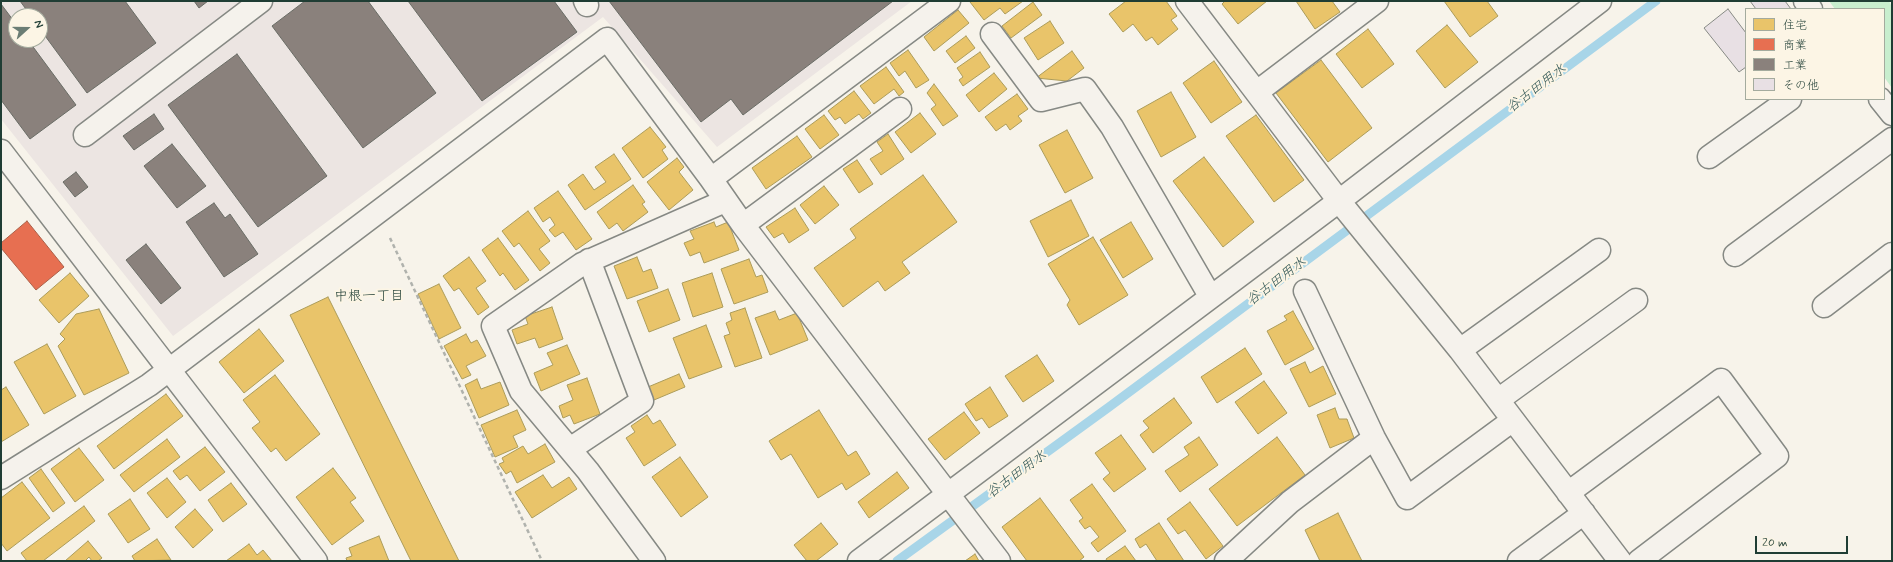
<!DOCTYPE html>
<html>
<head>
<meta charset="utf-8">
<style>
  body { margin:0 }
  #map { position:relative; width:1893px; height:562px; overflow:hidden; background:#f7f3ea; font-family:Mynerve,"Klee One",sans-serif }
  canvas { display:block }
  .frame { position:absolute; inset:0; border:2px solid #1f3d34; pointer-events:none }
  .legend { position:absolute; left:1745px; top:8px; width:140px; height:92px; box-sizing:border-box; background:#fcf5e5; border:1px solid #a4ab9e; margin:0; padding:5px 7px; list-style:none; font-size:12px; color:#1f3d34 }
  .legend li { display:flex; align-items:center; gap:8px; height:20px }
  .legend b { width:20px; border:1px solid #a4ab9e }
  .north { position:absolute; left:8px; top:8px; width:40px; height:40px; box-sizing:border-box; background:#fcf5e5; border:1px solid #a4ab9e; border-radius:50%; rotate:69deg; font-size:11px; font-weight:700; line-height:16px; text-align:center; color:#1f3d34 }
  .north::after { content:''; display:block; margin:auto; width:14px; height:18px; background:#6b7d74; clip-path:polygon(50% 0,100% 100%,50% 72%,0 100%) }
  .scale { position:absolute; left:1755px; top:536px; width:93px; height:18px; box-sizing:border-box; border:2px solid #1f3d34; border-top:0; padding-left:5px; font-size:12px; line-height:14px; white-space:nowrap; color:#1f3d34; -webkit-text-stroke:3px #fcf5e5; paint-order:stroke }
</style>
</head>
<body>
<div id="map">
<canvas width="1893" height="562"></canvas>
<div class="frame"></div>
<ul class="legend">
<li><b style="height:11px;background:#e9c46a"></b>住宅</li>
<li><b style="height:11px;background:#e76f51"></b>商業</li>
<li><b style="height:11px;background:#8a817c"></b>工業</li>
<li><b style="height:11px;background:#e8e0e4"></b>その他</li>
</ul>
<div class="north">N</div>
<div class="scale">20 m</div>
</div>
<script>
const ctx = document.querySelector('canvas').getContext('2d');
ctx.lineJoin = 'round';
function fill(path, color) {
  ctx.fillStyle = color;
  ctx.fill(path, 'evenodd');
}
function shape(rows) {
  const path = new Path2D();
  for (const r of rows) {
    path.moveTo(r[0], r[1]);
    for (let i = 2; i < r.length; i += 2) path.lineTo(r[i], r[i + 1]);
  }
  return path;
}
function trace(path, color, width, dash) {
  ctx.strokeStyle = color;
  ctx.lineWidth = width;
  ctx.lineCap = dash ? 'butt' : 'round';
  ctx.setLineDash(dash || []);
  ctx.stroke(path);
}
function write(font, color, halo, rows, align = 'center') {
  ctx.font = font + ' Mynerve,"Klee One",sans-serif';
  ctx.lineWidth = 4;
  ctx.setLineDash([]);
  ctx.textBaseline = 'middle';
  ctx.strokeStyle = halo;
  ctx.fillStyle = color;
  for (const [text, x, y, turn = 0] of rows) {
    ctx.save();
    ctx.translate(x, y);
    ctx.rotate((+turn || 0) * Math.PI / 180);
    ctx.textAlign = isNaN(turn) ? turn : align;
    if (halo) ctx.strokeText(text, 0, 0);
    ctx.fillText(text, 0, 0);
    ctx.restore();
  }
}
fill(shape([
  [1,1,912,1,717,147,603,17,173,336,1,119],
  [16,16,40,16,40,40,16,40]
]), '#ece5e2');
fill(shape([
  [1829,1,1889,1,1892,7,1892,88,1884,77,1884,9,1835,9]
]), '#c8eece');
const homes = shape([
  [972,1,1023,1,1005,14,1000,8,984,20,970,2,972,1],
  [1126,1,1166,1,1177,16,1171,20,1178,29,1158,45,1152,37,1146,41,1133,24,1123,32,1109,14,1126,1],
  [1225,1,1267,1,1238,24,1222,4,1225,1],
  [1296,1,1332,1,1340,12,1315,29,1296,1],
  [1444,1,1487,1,1498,16,1470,37,1444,1],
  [1033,2,1042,15,1011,38,1002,26,1033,2],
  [958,10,969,23,934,51,924,37,958,10],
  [1050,21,1064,43,1038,60,1024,38,1050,21],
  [1447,25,1478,62,1445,88,1416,51,1447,25],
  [1368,29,1394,64,1362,88,1336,54,1368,29],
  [966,36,975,48,955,63,946,51,966,36],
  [908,50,929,80,916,88,905,71,899,76,890,63,908,50],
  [1072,51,1084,68,1067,81,1036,78,1072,51],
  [980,52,990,67,963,86,959,80,963,77,957,68,980,52],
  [1321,60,1372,128,1328,162,1276,93,1321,60],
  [1214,61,1242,102,1211,123,1183,83,1214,61],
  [886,67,904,92,899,96,894,89,874,104,860,86,886,67],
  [994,73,1007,89,979,112,966,95,994,73],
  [934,84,958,116,943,126,931,109,936,105,927,93,934,84],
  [854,91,871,113,863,119,859,114,845,124,840,117,835,120,828,111,854,91],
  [1171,92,1196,137,1161,157,1137,111,1171,92],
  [1017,94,1028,109,1018,116,1022,121,1010,130,1006,124,996,131,985,117,1017,94],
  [920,113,936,134,911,153,895,132,920,113],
  [824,115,839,135,820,149,805,129,824,115],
  [1256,115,1304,180,1274,202,1226,136,1256,115],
  [650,127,666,147,662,150,668,159,643,178,622,148,650,127],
  [1067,130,1093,178,1065,193,1039,145,1067,130],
  [888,134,904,159,881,175,870,159,883,151,877,142,888,134],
  [797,136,812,157,766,189,752,168,797,136],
  [614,154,631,179,585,210,568,185,583,174,594,190,606,182,595,167,614,154],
  [1204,157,1254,222,1223,247,1173,181,1204,157],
  [677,158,684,167,679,172,693,190,669,210,647,182,677,158],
  [857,160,873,184,859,193,843,169,857,160],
  [923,175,957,222,902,262,910,273,885,291,878,281,843,307,814,268,856,238,850,229,923,175],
  [633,185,645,202,642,204,648,212,623,231,617,223,609,229,597,212,633,185],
  [824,186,839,205,815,224,800,205,824,186],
  [558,191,592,239,576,250,563,232,555,237,549,230,555,225,550,217,543,222,534,208,558,191],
  [1071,200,1089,236,1048,257,1030,221,1071,200],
  [795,208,809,230,789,243,783,233,774,238,766,227,795,208],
  [528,211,550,241,539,249,550,263,540,271,519,243,514,247,502,231,528,211],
  [714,222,716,227,728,222,739,250,704,263,700,252,690,256,684,243,694,239,690,231,714,222],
  [1131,222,1153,259,1123,278,1100,240,1131,222],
  [1093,237,1128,295,1079,325,1067,305,1070,300,1048,264,1093,237],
  [498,238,529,280,515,290,503,273,500,276,482,250,498,238],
  [469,257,486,281,476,288,489,307,478,315,459,288,454,291,443,276,469,257],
  [637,257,643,272,651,269,658,288,627,299,614,266,637,257],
  [749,259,756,277,762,275,768,292,734,304,721,269,749,259],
  [70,273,89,296,59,323,39,300,70,273],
  [712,273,723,307,693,317,682,283,712,273],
  [439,284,461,328,439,339,418,294,439,284],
  [668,289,680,320,649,332,637,301,668,289],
  [328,297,459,561,411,561,290,315,328,297],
  [552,307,563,339,539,348,535,338,517,344,512,330,528,324,525,316,552,307],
  [745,308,762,358,735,367,724,336,730,334,726,323,732,320,730,313,745,308],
  [99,309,129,373,84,395,58,346,65,339,60,334,76,314,99,309],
  [775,311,779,320,797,313,808,340,770,355,755,318,775,311],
  [1293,311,1314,349,1285,365,1267,331,1287,320,1284,316,1293,311],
  [706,325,722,367,689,379,673,338,706,325],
  [259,329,284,361,244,393,219,362,259,329],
  [466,334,471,343,477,340,486,356,466,366,471,375,462,379,444,346,466,334],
  [47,344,76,396,44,414,14,362,47,344],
  [567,345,580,374,541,391,534,373,553,365,547,353,567,345],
  [1245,348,1262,374,1217,403,1201,377,1245,348],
  [1037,355,1054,381,1023,402,1005,376,1037,355],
  [1305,362,1310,373,1323,366,1336,394,1309,407,1290,369,1305,362],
  [679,374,685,387,654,400,648,387,679,374],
  [275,375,320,434,286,461,276,448,271,452,252,428,260,422,243,400,275,375],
  [587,378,600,414,574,424,570,415,563,418,559,406,573,400,567,385,587,378],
  [477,379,481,389,500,382,509,405,479,418,465,385,477,379],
  [1264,381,1287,413,1258,434,1235,402,1264,381],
  [6,387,29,425,1,442,1,390,6,387],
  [990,387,1008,416,989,428,982,418,976,421,965,404,990,387],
  [166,394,183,416,114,469,97,446,166,394],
  [1174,398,1192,423,1153,453,1140,435,1149,428,1143,421,1174,398],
  [1335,408,1339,419,1347,419,1354,438,1330,448,1317,415,1335,408],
  [517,410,526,430,513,436,518,447,495,457,481,425,517,410],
  [819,410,848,456,856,451,870,474,846,490,842,483,818,498,791,454,781,460,769,441,819,410],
  [964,412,980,433,945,460,928,439,964,412],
  [647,415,653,424,660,420,676,445,644,466,626,438,635,432,631,426,647,415],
  [1121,435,1146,469,1114,492,1103,479,1110,473,1095,453,1121,435],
  [1199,437,1218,465,1180,492,1165,471,1189,455,1184,447,1199,437],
  [1277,437,1305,475,1237,526,1209,489,1277,437],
  [167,439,180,457,134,492,120,475,167,439],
  [545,444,555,462,517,483,511,471,506,474,499,464,504,462,502,458,523,446,528,454,545,444],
  [205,447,225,472,200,491,187,475,180,480,173,471,205,447],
  [79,448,104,480,75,502,51,469,79,448],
  [680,457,708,497,681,517,652,477,680,457],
  [333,468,356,498,350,502,364,521,332,545,296,497,333,468],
  [41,469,65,503,53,512,29,478,41,469],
  [897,472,909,488,869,518,858,502,897,472],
  [543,475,552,488,569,477,577,489,532,518,515,492,543,475],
  [167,478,186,502,167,518,147,493,167,478],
  [22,482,50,518,7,551,1,543,1,498,22,482],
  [231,483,247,504,223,522,208,500,231,483],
  [1092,484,1126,531,1098,552,1091,543,1099,537,1090,526,1085,529,1079,521,1083,518,1070,500,1092,484],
  [1040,498,1084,557,1079,561,1027,561,1002,527,1040,498],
  [130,499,150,529,128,543,108,514,130,499],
  [1190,502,1223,546,1206,559,1185,530,1178,534,1167,519,1190,502],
  [84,506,95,521,43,561,27,561,21,553,84,506],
  [195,509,213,530,193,548,175,527,195,509],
  [1338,513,1362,561,1320,561,1305,530,1338,513],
  [821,523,838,544,816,561,807,561,794,545,821,523],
  [1159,523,1184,561,1157,561,1146,544,1140,548,1135,539,1159,523],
  [379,536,389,561,347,561,346,558,352,556,349,548,379,536],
  [157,539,171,560,135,561,132,556,157,539],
  [88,541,102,558,98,561,92,561,89,557,85,561,65,561,88,541],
  [249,544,257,555,263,550,272,561,226,561,249,544],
  [1125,546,1136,561,1107,561,1106,559,1125,546],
  [975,554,979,561,965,561,975,554]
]);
fill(homes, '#e9c46a');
trace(homes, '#ac9c5a', 1);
const shops = shape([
  [27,221,64,267,36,290,1,248,1,243,27,221]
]);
fill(shops, '#e76f51');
trace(shops, '#ab6048', 1);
const industry = shape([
  [20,1,125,1,156,43,87,93,40,29,40,16,31,16,20,1],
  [194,1,208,1,199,8,194,1],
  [305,1,368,1,436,93,363,148,272,26,305,1],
  [408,1,554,1,577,32,482,101,408,1],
  [609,1,893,1,743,115,731,99,701,122,609,1],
  [1,4,16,24,16,40,28,40,76,105,30,139,1,100,1,4],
  [237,54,327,176,258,227,168,105,237,54],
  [154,114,164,129,134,150,123,136,154,114],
  [172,144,206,186,177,208,144,166,172,144],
  [76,172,88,187,75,197,63,182,76,172],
  [214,203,225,218,230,214,258,254,224,277,186,222,214,203],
  [146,244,181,288,161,304,126,260,146,244]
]);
fill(industry, '#8a817c');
trace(industry, '#6a6d66', 1);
trace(shape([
  [897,561,1109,407,1656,1]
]), '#a8d5e8', 9);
const building = shape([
  [1750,1,1785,1,1791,9,1756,9,1750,1],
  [1728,9,1746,33,1746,67,1739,72,1704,28,1728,9]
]);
fill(building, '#e8e0e4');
trace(building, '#868984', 1);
const minor = shape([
  [585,1,587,5],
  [1187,1,1339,201,1460,350,1620,561],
  [1805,1,1811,9],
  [992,34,1041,100,1085,89,1112,127,1210,296],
  [1257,92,1377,1],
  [1880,99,1892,114],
  [85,135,261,1],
  [1,151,316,561],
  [1709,157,1790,99],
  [711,179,949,1],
  [743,225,900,109],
  [1735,255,1892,139],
  [1305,291,1374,438,1407,498,1513,420],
  [1824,306,1892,254],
  [1460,350,1599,250],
  [1498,400,1636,300],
  [570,449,642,401,589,260],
  [1,478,149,385,607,39,711,179,743,225,999,561],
  [1568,493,1721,380,1777,456,1639,561],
  [654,561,588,471,521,391,493,326,582,264,725,201],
  [859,561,1339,201,1600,1],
  [1226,561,1290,502,1374,438],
  [1519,561,1584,513]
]);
trace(minor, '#868984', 25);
trace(shape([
  [390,238,542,561]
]), '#b0b2ad', 2.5, [4, 3]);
trace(minor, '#f5f2ec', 22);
write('italic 14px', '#345958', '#fcf5e5', [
  ["谷古田用水",1537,89,-37],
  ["谷古田用水",1277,282,-37],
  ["谷古田用水",1017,475,-36]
]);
write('14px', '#1f3d34', '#fcf5e5', [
  ["中根一丁目",369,297]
]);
</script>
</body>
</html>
